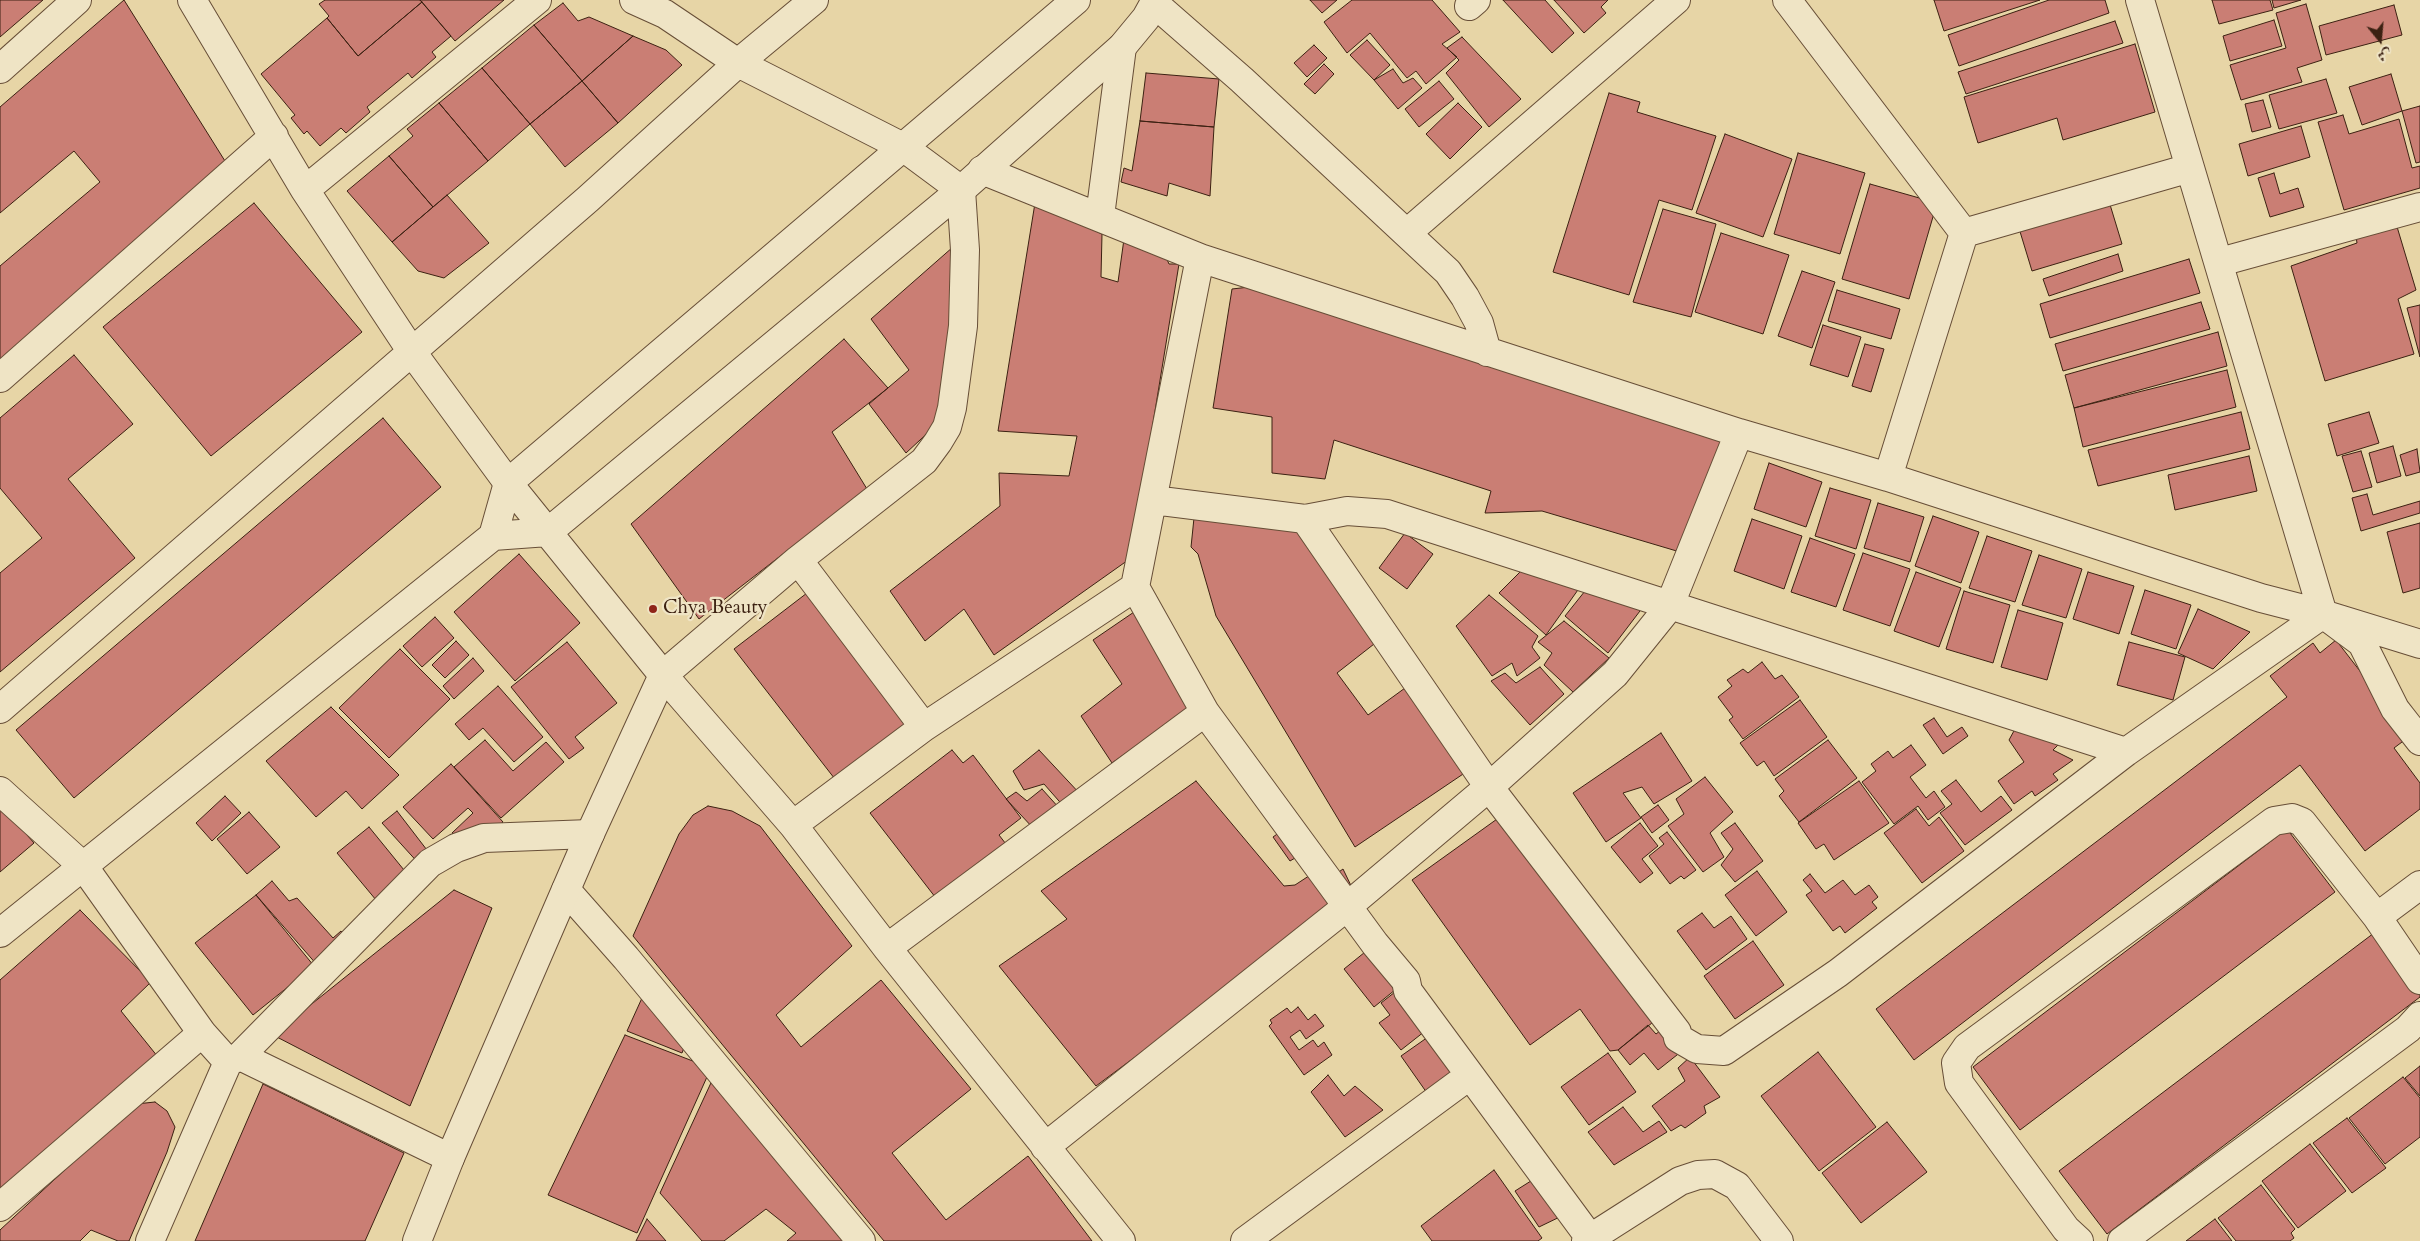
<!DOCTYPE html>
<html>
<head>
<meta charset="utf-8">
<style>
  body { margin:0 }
  #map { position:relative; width:2420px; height:1241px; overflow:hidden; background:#e7d5a6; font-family:Cardo,Amiri,serif }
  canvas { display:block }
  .north { position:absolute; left:2355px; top:15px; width:50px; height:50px; -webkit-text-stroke:4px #efe4c5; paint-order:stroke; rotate:163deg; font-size:14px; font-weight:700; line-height:20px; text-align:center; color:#3c2112 }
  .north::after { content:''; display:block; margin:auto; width:18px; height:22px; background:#3c2112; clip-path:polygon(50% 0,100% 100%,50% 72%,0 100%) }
</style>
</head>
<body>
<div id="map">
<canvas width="2420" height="1241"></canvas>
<div class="north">ش</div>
</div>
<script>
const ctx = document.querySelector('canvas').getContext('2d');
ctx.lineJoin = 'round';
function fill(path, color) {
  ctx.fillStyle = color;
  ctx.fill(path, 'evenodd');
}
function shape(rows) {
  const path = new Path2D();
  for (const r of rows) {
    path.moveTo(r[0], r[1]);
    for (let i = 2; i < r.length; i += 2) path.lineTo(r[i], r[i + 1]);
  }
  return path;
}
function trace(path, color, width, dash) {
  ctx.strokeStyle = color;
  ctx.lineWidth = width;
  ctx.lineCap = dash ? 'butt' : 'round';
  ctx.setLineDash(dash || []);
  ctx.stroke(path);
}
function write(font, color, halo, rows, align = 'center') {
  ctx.font = font + ' Cardo,serif';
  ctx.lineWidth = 4.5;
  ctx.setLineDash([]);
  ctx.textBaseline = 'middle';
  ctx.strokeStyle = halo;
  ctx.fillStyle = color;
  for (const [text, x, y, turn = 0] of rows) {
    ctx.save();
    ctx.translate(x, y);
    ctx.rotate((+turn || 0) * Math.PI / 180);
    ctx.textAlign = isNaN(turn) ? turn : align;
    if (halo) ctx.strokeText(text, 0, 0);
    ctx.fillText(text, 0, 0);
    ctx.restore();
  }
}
const building = shape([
  [0,0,43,0,0,37,0,0],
  [124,0,230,169,0,368,0,266,100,182,74,151,0,213,0,107,124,0],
  [325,0,420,0,422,2,358,56,327,18,329,16,319,4,325,0],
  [420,0,504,0,455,41,420,0],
  [1310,0,1337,0,1322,13,1310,0],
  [1352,0,1432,0,1460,32,1442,44,1457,57,1426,84,1416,71,1407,78,1370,33,1347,53,1324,22,1352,0],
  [1503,0,1545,0,1574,33,1552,53,1503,0],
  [1554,0,1608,0,1601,7,1606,13,1584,33,1554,0],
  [1934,0,2040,0,1944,31,1934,0],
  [2049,0,2105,0,2109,13,1959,66,1948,35,2049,0],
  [2212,0,2270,0,2273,10,2219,24,2212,0],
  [2272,0,2301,0,2274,8,2272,0],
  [422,2,451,36,432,52,436,57,412,78,408,73,367,107,370,112,346,133,341,128,320,146,307,131,304,134,291,118,295,115,261,74,327,18,358,56,422,2],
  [563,3,578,21,589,17,633,36,582,81,534,25,563,3],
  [2306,4,2322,60,2297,68,2302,82,2241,100,2230,65,2286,48,2276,13,2306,4],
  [2394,5,2402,35,2326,55,2319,26,2394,5],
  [2274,20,2282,46,2230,61,2223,36,2274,20],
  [2115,21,2123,43,1966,94,1958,72,2115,21],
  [534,25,582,81,530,124,482,68,534,25],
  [633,36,666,50,682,65,618,123,582,81,633,36],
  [1462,37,1521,99,1489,127,1446,73,1459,60,1447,48,1462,37],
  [1367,40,1390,65,1374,80,1350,55,1367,40],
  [2135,44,2155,112,2063,140,2057,118,1978,143,1964,97,2135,44],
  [1314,45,1327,58,1307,77,1294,63,1314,45],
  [1324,64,1334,74,1315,94,1304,84,1324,64],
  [482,68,530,124,488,161,439,103,482,68],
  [1393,69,1403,83,1413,78,1422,88,1398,109,1374,80,1393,69],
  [1146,73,1219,79,1214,127,1140,121,1146,73],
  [2391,74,2402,111,2362,125,2349,87,2391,74],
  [2326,79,2337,113,2279,129,2269,95,2326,79],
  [582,81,618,123,565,167,530,124,582,81],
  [1439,81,1454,99,1419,127,1405,109,1439,81],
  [1609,93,1640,102,1637,112,1716,136,1692,210,1659,200,1629,295,1553,272,1609,93],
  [2263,100,2271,127,2252,132,2245,104,2263,100],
  [439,103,488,161,433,207,389,156,413,136,407,129,439,103],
  [1458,103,1482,127,1450,159,1426,134,1458,103],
  [2420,106,2420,162,2416,163,2402,111,2420,106],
  [2343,115,2349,134,2399,119,2412,168,2420,166,2420,188,2344,210,2318,122,2343,115],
  [1140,121,1214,127,1210,196,1169,183,1167,196,1121,182,1124,168,1132,171,1140,121],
  [2301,126,2310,157,2248,176,2239,144,2301,126],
  [1725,134,1792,159,1763,237,1696,213,1725,134],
  [1798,153,1865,173,1840,254,1774,234,1798,153],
  [389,156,433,207,392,242,347,191,389,156],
  [2274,173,2280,194,2298,188,2304,207,2270,217,2258,178,2274,173],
  [1870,184,1937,203,1909,299,1842,279,1870,184],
  [447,195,489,243,444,278,418,271,392,242,447,195],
  [2108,198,2122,244,2032,271,2018,225,2108,198],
  [254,203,362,332,211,456,103,327,254,203],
  [1035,203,1102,234,1101,277,1118,282,1124,239,1162,248,1169,264,1179,264,1131,558,994,655,964,609,925,641,890,591,1000,506,999,473,1069,476,1077,436,998,431,1035,203],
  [1663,209,1716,224,1691,317,1633,302,1663,209],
  [2395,220,2416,290,2398,299,2414,354,2325,381,2291,266,2357,243,2355,230,2395,220],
  [1721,233,1789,255,1763,334,1695,312,1721,233],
  [953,247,962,401,906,453,869,404,909,370,871,319,953,247],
  [2118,254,2123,271,2049,296,2043,279,2118,254],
  [2189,259,2200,293,2050,338,2040,304,2189,259],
  [1802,271,1835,282,1812,348,1778,336,1802,271],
  [1258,286,1726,441,1680,552,1542,511,1485,513,1491,491,1334,440,1325,479,1272,473,1272,417,1213,408,1232,289,1258,286],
  [1837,290,1900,309,1891,339,1828,321,1837,290],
  [2201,302,2210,329,2063,371,2055,344,2201,302],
  [2420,305,2420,357,2407,308,2420,305],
  [1823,325,1861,337,1848,377,1810,365,1823,325],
  [2218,332,2227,366,2074,408,2065,375,2218,332],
  [844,339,888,388,832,432,867,489,699,619,631,524,844,339],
  [1865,344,1884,349,1871,392,1852,386,1865,344],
  [74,355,133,424,68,479,135,558,0,672,0,573,42,538,0,488,0,418,74,355],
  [2227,370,2236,407,2083,447,2074,408,2227,370],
  [2241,412,2250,449,2098,486,2088,450,2241,412],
  [2369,412,2379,443,2337,456,2328,424,2369,412],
  [383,418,441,487,74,798,16,730,383,418],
  [2393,446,2401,476,2377,483,2369,453,2393,446],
  [2417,449,2420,472,2406,476,2400,455,2417,449],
  [2361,451,2372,487,2353,492,2342,456,2361,451],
  [2249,456,2257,491,2175,510,2168,475,2249,456],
  [1769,463,1822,482,1806,527,1754,509,1769,463],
  [1830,488,1871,500,1856,549,1815,536,1830,488],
  [2367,494,2373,515,2420,501,2420,513,2361,531,2352,498,2367,494],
  [1878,503,1924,517,1910,562,1864,548,1878,503],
  [1933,516,1979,532,1961,583,1915,566,1933,516],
  [1194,518,1330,535,1383,637,1337,673,1368,715,1416,680,1472,768,1355,847,1216,616,1198,554,1191,547,1194,518],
  [1752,519,1802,536,1784,589,1734,571,1752,519],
  [2420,523,2420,588,2403,593,2387,532,2420,523],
  [1405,533,1433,554,1407,589,1379,568,1405,533],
  [1987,536,2032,551,2015,602,1969,588,1987,536],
  [1810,538,1855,554,1836,607,1791,592,1810,538],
  [1863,553,1910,569,1890,626,1843,610,1863,553],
  [519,554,580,623,515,681,454,612,519,554],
  [2039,555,2082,569,2066,618,2022,605,2039,555],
  [1525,567,1580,587,1546,635,1499,593,1525,567],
  [1916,572,1961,588,1939,647,1894,631,1916,572],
  [2088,572,2134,586,2119,634,2073,619,2088,572],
  [824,580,929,713,838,783,734,649,824,580],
  [1589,586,1643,607,1608,653,1565,616,1589,586],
  [2145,590,2191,605,2176,649,2131,634,2145,590],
  [1964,591,2010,605,1993,663,1946,649,1964,591],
  [1489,595,1538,636,1532,647,1540,658,1517,676,1512,663,1492,676,1456,626,1489,595],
  [2198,609,2250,632,2213,669,2178,653,2198,609],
  [1137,610,1203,699,1112,763,1081,716,1122,684,1093,640,1137,610],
  [2018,610,2063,623,2047,680,2001,667,2018,610],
  [435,617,454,638,422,667,403,646,435,617],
  [1564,621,1609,658,1573,692,1544,665,1552,653,1538,642,1564,621],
  [2336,640,2410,736,2394,748,2420,783,2420,809,2365,851,2300,765,1914,1060,1876,1009,2287,697,2270,676,2313,643,2320,653,2336,640],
  [456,641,469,655,445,678,432,665,456,641],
  [567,642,617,703,575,737,584,748,569,759,511,687,567,642],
  [2129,642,2185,657,2173,700,2117,685,2129,642],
  [400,649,450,699,389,758,339,708,400,649],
  [473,658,484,671,454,699,443,686,473,658],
  [1762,662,1775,679,1782,675,1799,697,1743,739,1729,720,1733,717,1718,697,1732,686,1727,680,1743,669,1748,673,1762,662],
  [1540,667,1564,694,1530,725,1491,681,1505,673,1516,683,1540,667],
  [498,686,543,737,514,762,483,728,469,740,455,724,498,686],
  [1800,700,1827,737,1774,776,1764,761,1757,766,1740,743,1800,700],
  [331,707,399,775,362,809,346,791,316,817,266,761,331,707],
  [1934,718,1947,737,1962,727,1968,736,1943,754,1923,725,1934,718],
  [2015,729,2021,733,2023,729,2062,741,2053,750,2073,760,2053,774,2058,780,2035,796,2032,791,2014,804,1998,781,2024,762,2009,740,2015,729],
  [1661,733,1692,781,1654,804,1642,787,1623,793,1641,818,1606,842,1573,793,1661,733],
  [485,740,513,771,546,742,564,762,501,818,454,767,485,740],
  [1828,740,1857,778,1799,822,1779,796,1784,791,1775,779,1828,740],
  [1911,745,1926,765,1910,777,1926,798,1934,791,1945,807,1928,820,1918,806,1894,824,1862,782,1876,771,1871,764,1888,751,1893,758,1911,745],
  [952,750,963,763,973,755,1021,818,999,835,1009,848,939,902,870,813,952,750],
  [1039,750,1082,796,1066,809,1044,784,1024,790,1013,771,1039,750],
  [451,764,503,822,469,852,452,833,473,813,468,808,433,839,403,807,451,764],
  [1705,777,1733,812,1710,833,1724,857,1703,872,1668,826,1684,814,1676,799,1705,777],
  [1956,780,1981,812,2001,796,2012,810,1965,845,1940,813,1952,804,1941,791,1956,780],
  [1196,781,1284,886,1295,885,1321,868,1329,879,1343,869,1355,894,1096,1086,999,966,1067,919,1041,891,1196,781],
  [1859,781,1889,823,1834,860,1824,844,1816,849,1798,823,1859,781],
  [1042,789,1060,809,1034,829,1006,799,1016,792,1027,801,1042,789],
  [225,796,241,813,212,841,196,823,225,796],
  [0,804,34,843,0,872,0,804],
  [1518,804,1667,1011,1618,1050,1610,1051,1580,1009,1530,1045,1412,880,1518,804],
  [1658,805,1669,820,1652,833,1641,817,1658,805],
  [708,806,732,811,760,826,852,946,776,1015,801,1047,881,980,971,1089,892,1153,946,1220,1028,1156,1092,1241,884,1241,633,936,679,834,693,815,708,806],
  [1916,809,1929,826,1939,817,1964,851,1922,883,1884,833,1916,809],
  [397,811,430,854,450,836,463,850,431,877,382,823,397,811],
  [249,812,280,847,247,874,217,839,249,812],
  [1640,823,1658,846,1642,859,1653,873,1640,883,1611,847,1640,823],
  [1735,823,1763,861,1735,882,1721,865,1733,849,1721,833,1735,823],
  [369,827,404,870,394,879,407,895,386,912,337,853,369,827],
  [1287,827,1305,852,1290,861,1273,837,1287,827],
  [2287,829,2335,892,2020,1130,1973,1067,2287,829],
  [1667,832,1696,870,1684,879,1681,876,1670,884,1649,856,1664,844,1659,838,1667,832],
  [1757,871,1787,912,1756,936,1725,895,1757,871],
  [1810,874,1825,893,1843,880,1855,895,1869,885,1878,897,1872,902,1877,908,1845,933,1840,926,1833,931,1806,895,1812,891,1803,880,1810,874],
  [272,881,289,901,297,898,333,938,341,931,348,939,318,966,256,895,272,881],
  [454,890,492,908,410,1106,273,1035,454,890],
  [256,895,314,966,253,1015,195,943,256,895],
  [80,910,151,982,121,1011,158,1057,0,1195,0,980,80,910],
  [1702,913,1714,928,1731,916,1747,939,1706,970,1677,931,1702,913],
  [2374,933,2420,994,2420,997,2107,1234,2059,1171,2374,933],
  [1753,941,1784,985,1735,1019,1704,976,1753,941],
  [1375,944,1406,981,1374,1007,1344,969,1375,944],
  [652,976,695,1019,682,1053,627,1031,652,976],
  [1395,992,1434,1024,1401,1050,1379,1023,1390,1015,1381,1003,1395,992],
  [1298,1007,1308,1020,1315,1014,1324,1026,1306,1039,1300,1030,1290,1037,1299,1050,1313,1040,1318,1047,1324,1042,1332,1055,1304,1075,1269,1026,1272,1023,1270,1020,1287,1008,1291,1013,1298,1007],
  [1669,1024,1682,1051,1658,1070,1644,1053,1630,1065,1618,1050,1648,1025,1656,1034,1669,1024],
  [1438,1030,1465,1069,1427,1093,1401,1056,1438,1030],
  [625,1035,711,1068,637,1233,548,1195,625,1035],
  [1818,1052,1876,1127,1819,1171,1761,1096,1818,1052],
  [1608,1053,1636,1092,1589,1125,1561,1087,1608,1053],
  [1690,1057,1720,1097,1704,1106,1706,1113,1685,1128,1681,1125,1671,1131,1652,1106,1685,1081,1678,1068,1690,1057],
  [2420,1066,2420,1096,2405,1078,2420,1066],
  [716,1072,859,1241,787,1241,796,1233,766,1209,724,1241,702,1241,660,1193,716,1072],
  [1328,1075,1344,1096,1355,1086,1383,1110,1345,1137,1311,1092,1328,1075],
  [2403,1077,2420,1098,2420,1137,2385,1164,2349,1118,2403,1077],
  [263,1084,404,1153,365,1241,195,1241,263,1084],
  [155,1102,167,1111,175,1127,167,1152,129,1241,118,1241,91,1230,80,1241,0,1241,0,1230,136,1104,155,1102],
  [1623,1107,1643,1132,1659,1121,1667,1132,1614,1165,1588,1132,1623,1107],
  [2347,1118,2386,1168,2352,1193,2313,1143,2347,1118],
  [1887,1122,1927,1172,1861,1223,1822,1173,1887,1122],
  [2310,1144,2346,1191,2298,1228,2262,1181,2310,1144],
  [1494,1170,1542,1238,1538,1241,1432,1241,1421,1226,1494,1170],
  [1542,1174,1570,1212,1539,1227,1515,1191,1542,1174],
  [2261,1185,2295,1229,2291,1233,2294,1238,2290,1241,2236,1241,2218,1218,2261,1185],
  [647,1219,666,1241,636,1241,647,1219],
  [2215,1219,2232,1241,2186,1241,2215,1219]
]);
fill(building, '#ca7e74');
trace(building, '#3c2112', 1);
const minor = shape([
  [192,0,305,190,412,352,508,483],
  [634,0,665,14,738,63,903,147,961,190,965,250,963,326,952,408,947,427,938,442,924,461,798,560,663,675,793,825,887,948,1121,1241],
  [1787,0,1964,233],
  [2140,0,2323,614,2362,643,2395,709,2420,741],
  [1155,4,1242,80,1448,272,1465,297,1479,323,1487,352],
  [1469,6,1476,0],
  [0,69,77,0],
  [982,170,1200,258,1739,433,1888,477,2261,598,2323,614,2420,644],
  [305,190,537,0],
  [1100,216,1122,47],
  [1407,233,1676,0],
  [1964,233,2190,168],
  [1200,258,1135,587,1205,712,1375,944,1406,981,1408,991,1590,1238],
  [2220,262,2420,207],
  [0,378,274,136],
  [1888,477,1964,233],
  [1153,500,1305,519,1347,511,1387,514,2126,752],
  [1305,519,1489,787,1677,1032,1678,1038,1697,1049,1724,1051,1838,973,2126,752,2323,614],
  [798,560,924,727],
  [0,709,588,199,738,63,814,0],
  [0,791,84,867,202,1033,228,1062,240,1056,450,1158],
  [793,825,924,727,1135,587],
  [566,890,626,958,861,1241],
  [2377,917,2420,980],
  [887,948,1205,712],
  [240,1056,430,863,456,848,484,838,590,834],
  [1045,1147,1349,905,1489,787,1615,674,1669,607,1739,433],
  [0,1207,202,1033],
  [150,1241,228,1062],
  [1245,1241,1469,1076],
  [1586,1241,1680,1181,1698,1175,1715,1174,1737,1186,1779,1241],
  [2079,1241,2066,1229,1959,1083,1956,1063,1967,1047,2274,821,2292,818,2302,822,2377,917,2420,885],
  [2122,1241,2408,1029,2420,1016]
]);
const tertiary = shape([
  [493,536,508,483,1076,0],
  [0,933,493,536,548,532,961,190,1122,47,1146,18,1156,0],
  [417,1241,450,1158,590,834,663,675,508,483]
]);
trace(minor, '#674e37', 30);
trace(tertiary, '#674e37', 30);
trace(minor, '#efe4c5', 28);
trace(tertiary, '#efe4c5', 28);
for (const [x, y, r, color] of [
  [653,609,5,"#8f2418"]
]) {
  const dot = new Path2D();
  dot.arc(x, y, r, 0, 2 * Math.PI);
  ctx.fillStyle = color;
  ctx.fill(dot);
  trace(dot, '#efe4c5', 2);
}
write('19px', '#3c2112', '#efe4c5', [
  ["Chya Beauty",663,609]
], 'left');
</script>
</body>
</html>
